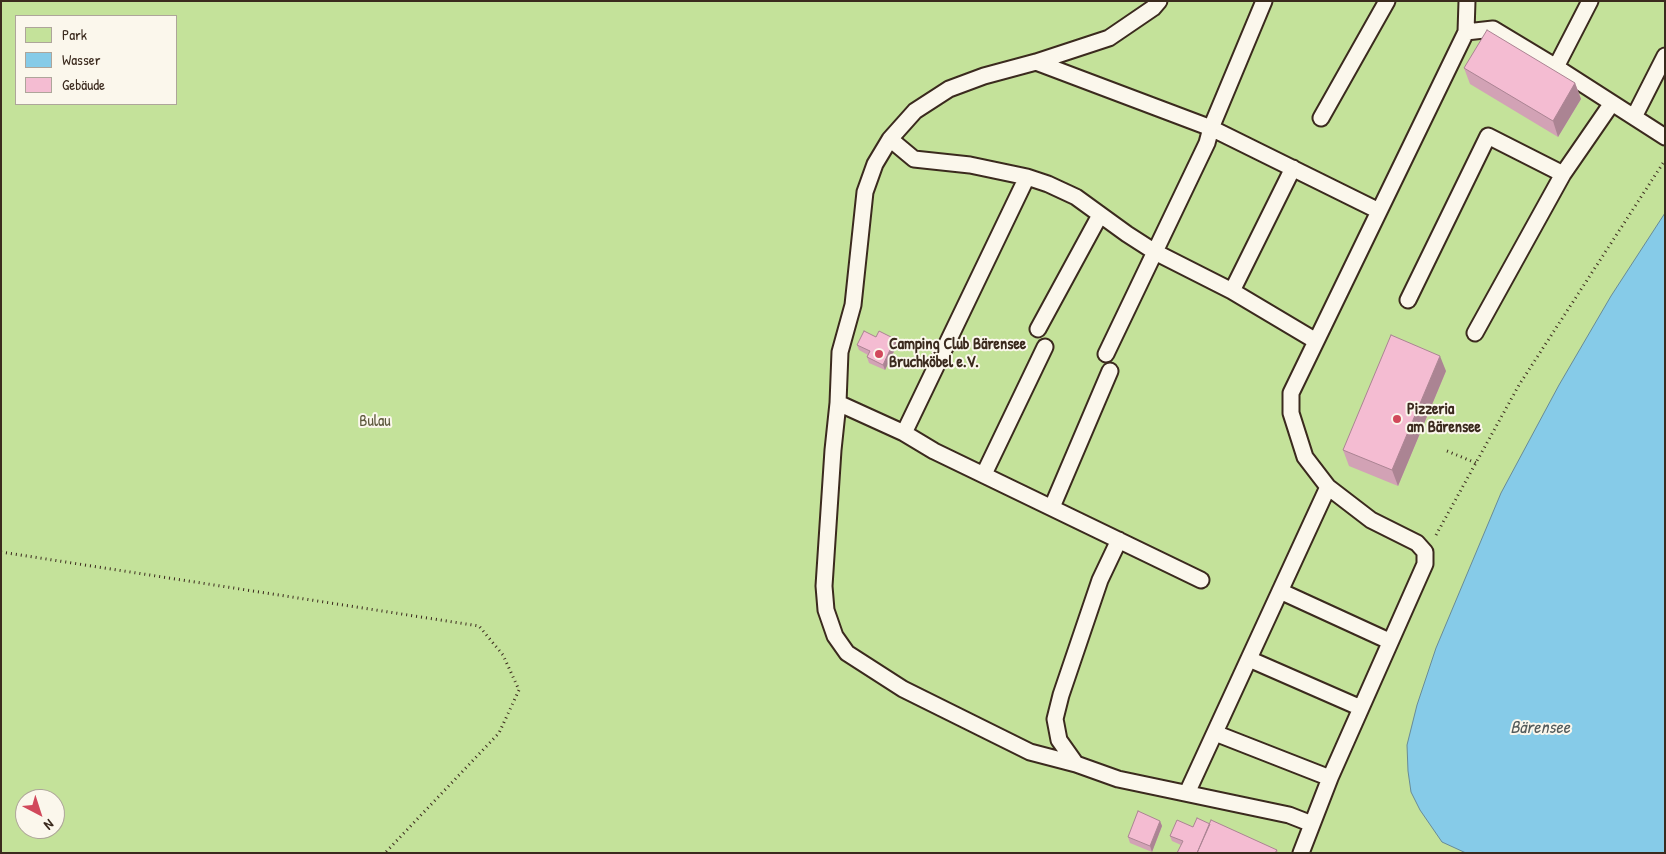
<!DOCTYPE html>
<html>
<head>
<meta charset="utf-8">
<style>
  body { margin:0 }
  #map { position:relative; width:1666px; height:854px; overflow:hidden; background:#fbf7ec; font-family:"Patrick Hand",sans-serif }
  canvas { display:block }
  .frame { position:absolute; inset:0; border:2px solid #3b2a1e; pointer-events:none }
  .legend { position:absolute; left:15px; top:15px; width:162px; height:90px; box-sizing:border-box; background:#fbf7ec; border:1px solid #aea59a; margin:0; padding:6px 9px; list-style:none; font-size:15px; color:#3b2a1e }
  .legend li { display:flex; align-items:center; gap:10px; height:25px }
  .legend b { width:25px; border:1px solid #aea59a }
  .north { position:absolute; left:15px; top:789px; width:50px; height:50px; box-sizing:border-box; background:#fbf7ec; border:1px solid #aea59a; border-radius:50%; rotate:140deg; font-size:14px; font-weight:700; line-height:20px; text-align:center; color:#3b2a1e }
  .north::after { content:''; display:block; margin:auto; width:18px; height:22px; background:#d1495b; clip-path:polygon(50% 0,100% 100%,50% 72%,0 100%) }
</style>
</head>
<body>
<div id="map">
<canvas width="1666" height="854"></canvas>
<div class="frame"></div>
<ul class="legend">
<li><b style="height:14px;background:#c4e29a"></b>Park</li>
<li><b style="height:14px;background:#86cbe8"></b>Wasser</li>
<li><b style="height:14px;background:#f4bcd2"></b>Gebäude</li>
</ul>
<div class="north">N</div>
</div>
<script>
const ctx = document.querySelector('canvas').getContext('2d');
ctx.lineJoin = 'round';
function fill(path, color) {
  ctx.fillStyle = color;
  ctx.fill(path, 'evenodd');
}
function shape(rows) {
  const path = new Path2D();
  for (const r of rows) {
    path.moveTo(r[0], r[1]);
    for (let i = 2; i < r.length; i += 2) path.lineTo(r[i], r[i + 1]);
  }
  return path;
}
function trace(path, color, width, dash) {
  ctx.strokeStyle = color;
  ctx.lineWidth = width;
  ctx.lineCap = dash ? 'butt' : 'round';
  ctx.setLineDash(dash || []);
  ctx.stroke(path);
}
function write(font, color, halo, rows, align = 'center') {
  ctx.font = font + ' "Patrick Hand",sans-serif';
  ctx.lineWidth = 4;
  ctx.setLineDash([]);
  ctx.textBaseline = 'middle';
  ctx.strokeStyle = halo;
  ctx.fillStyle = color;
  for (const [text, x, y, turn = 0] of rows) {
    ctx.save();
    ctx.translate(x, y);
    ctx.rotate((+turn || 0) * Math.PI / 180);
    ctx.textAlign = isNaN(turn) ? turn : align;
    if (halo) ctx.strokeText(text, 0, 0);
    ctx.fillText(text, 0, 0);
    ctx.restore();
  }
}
fill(shape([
  [1,1,1665,1,1665,853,1,853],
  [16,16,176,16,176,104,16,104],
  [25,799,55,799,55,829,25,829]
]), '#c4e29a');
const water = shape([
  [1665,213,1665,853,1466,853,1442,842,1420,810,1411,792,1408,771,1407,745,1417,705,1436,648,1501,493,1559,385,1611,296,1665,213]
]);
fill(water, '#86cbe8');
trace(water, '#688b97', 1);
const service = shape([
  [1159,1,1153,8,1109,38,1036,62,984,76,949,89,915,111,890,139,875,164,865,192,853,305,840,352,838,403,833,450,824,586,826,610,835,636,847,653,903,689,1030,752,1076,764,1118,779,1289,815,1312,824],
  [1466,32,1493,29,1556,67,1665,137],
  [1036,62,1211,128,1379,211],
  [1556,67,1590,1],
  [1634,117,1665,56],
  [1321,118,1387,1],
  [890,139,914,159,970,165,1027,177,1048,184,1076,197,1127,234,1155,252,1232,291,1316,341],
  [1232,291,1293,168],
  [1408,300,1488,136,1563,174],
  [1038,329,1100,215],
  [1475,333,1563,174,1612,103],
  [1106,354,1207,143,1211,128,1264,1],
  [838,403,904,433,934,451,1201,580],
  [904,433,1027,177],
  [984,474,1045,347],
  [1052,507,1110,371],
  [1280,591,1389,641],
  [1249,659,1361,708],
  [1215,733,1330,778],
  [1076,764,1059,740,1055,719,1061,695,1100,580,1119,540],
  [1187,793,1328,487],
  [1301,853,1330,778,1425,564,1425,552,1417,543,1371,520,1328,487,1305,457,1291,413,1291,393,1466,32,1467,1]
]);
trace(service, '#3b2a1e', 19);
trace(shape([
  [1447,451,1476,463],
  [1436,535,1519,385,1665,160],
  [1,552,479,626,503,655,519,690,499,733,385,853]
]), '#3b2a1e', 3, [1, 4]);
trace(service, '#fbf7ec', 15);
fill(shape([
  [1464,68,1575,83,1581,99,1558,137,1470,84],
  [876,337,895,339,897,345,885,370,869,363,867,357,868,355,859,350,857,345],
  [1446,371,1398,486,1349,466,1343,450],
  [1160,821,1162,826,1152,852,1130,843,1128,837],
  [1210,824,1277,850,1278,853,1177,853,1181,845,1172,841,1170,836,1193,827]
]), '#d2a2b5');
fill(shape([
  [1575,83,1581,99,1558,137,1553,121],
  [895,339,897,345,885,370,883,365],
  [1440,356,1446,371,1398,486,1392,470],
  [1160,821,1162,826,1152,852,1150,846]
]), '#ab8493');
const building = shape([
  [1487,30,1575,83,1553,121,1464,68,1487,30],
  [864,331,876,337,879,331,895,339,883,365,867,357,870,351,857,345,864,331],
  [1391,335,1440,356,1392,470,1343,450,1391,335],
  [1138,811,1160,821,1150,846,1128,837,1138,811],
  [1197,818,1210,824,1197,853,1177,853,1183,841,1170,836,1177,820,1193,827,1197,818],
  [1211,820,1277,850,1275,853,1197,853,1211,820]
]);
fill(building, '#f4bcd2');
trace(building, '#ab8493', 1);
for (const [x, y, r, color] of [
  [879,354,5,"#d1495b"],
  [1397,419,5,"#d1495b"]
]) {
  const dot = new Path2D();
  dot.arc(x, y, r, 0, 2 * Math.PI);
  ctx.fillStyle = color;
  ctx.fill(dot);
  trace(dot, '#fbf7ec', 2);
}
write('bold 16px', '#3b2a1e', '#fbf7ec', [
  ["Camping Club Bärensee",889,345],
  ["Bruchköbel e.V.",889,363],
  ["Pizzeria",1407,410],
  ["am Bärensee",1407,428]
], 'left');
write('16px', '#5d583d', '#fbf7ec', [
  ["Bulau",375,422]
]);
write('italic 18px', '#525a5b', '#fbf7ec', [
  ["Bärensee",1540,728]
]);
</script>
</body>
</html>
